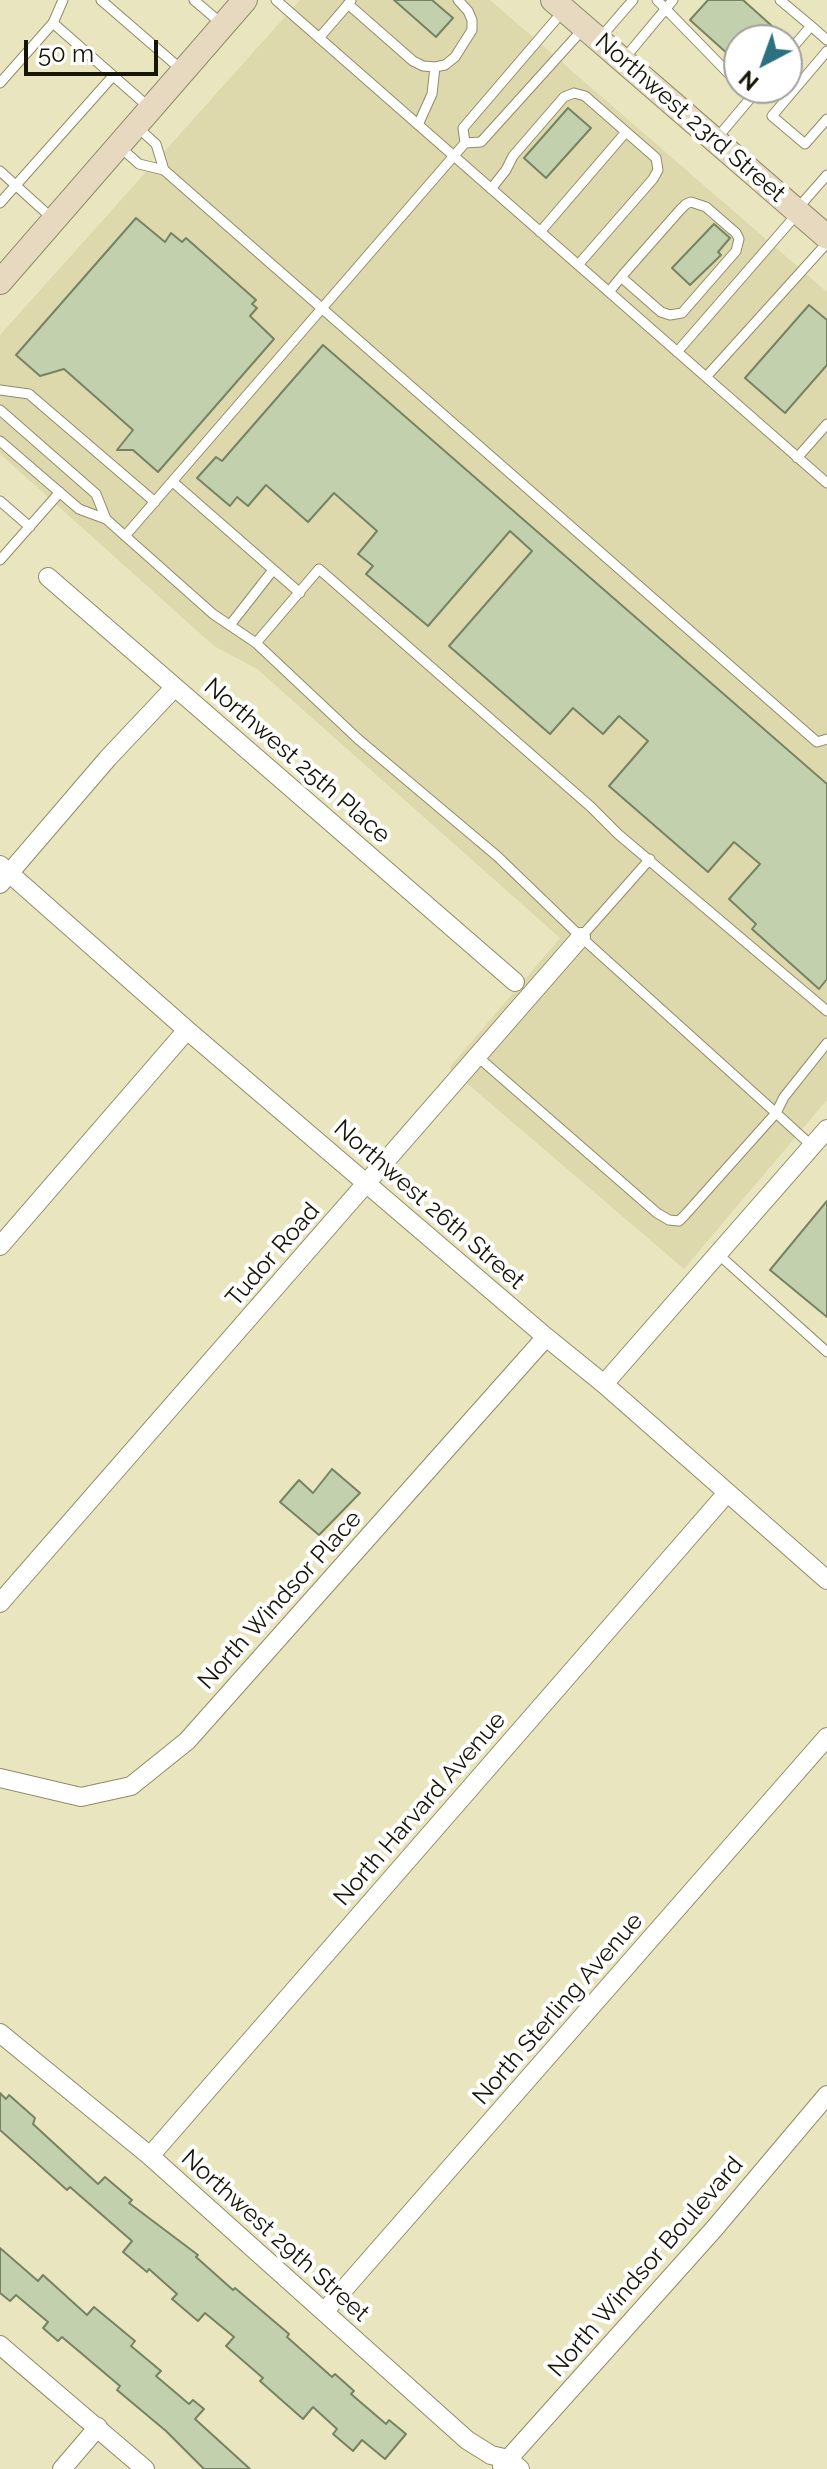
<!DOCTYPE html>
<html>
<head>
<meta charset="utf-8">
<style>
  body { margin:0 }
  #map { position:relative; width:827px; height:2469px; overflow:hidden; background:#e9e5bf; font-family:Raleway,sans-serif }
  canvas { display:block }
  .north { position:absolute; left:723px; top:24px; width:80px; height:80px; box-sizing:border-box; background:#fff; border:2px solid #a2a19c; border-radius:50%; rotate:221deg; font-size:22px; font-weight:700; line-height:32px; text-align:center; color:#171508 }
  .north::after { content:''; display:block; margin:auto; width:28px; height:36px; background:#2d7181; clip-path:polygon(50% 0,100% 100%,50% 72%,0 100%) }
  .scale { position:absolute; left:24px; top:40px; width:134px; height:36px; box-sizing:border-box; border:4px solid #171508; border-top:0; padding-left:10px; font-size:24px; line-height:28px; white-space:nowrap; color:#171508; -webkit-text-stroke:6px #fff; paint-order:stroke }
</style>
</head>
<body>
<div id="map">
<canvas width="827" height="2469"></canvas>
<div class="north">N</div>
<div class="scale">50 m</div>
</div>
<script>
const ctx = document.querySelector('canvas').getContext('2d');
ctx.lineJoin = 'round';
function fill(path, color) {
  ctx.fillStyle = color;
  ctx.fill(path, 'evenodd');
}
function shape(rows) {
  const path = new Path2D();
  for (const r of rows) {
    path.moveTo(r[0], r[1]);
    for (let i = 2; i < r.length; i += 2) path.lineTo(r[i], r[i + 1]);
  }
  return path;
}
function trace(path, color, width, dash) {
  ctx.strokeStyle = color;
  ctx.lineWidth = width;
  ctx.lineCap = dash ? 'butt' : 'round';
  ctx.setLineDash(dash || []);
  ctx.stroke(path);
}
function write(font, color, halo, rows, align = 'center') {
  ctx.font = font + ' Raleway,sans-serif';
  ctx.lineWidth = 8;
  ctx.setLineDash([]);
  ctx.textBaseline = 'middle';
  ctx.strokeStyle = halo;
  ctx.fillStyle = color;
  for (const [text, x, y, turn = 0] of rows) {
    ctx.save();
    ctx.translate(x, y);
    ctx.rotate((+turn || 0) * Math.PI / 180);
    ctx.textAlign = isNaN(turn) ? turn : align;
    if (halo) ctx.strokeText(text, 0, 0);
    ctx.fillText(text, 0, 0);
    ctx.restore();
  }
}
fill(shape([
  [300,0,490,0,827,292,827,1100,684,1269,449,1068,560,938,257,669,214,646,0,454,0,335]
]), '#ded9ad');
const building = shape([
  [394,0,432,0,453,18,436,37,394,0],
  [708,0,743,0,772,26,760,40,739,40,739,64,690,20,708,0],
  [568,108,591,128,546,178,524,158,568,108],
  [136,218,165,242,171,233,182,242,186,238,256,300,252,304,257,308,250,316,274,339,158,472,133,450,117,450,133,430,64,369,40,376,16,355,136,218],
  [714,224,730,238,718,252,721,255,690,285,672,268,714,224],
  [809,305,827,320,827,365,785,413,745,378,809,305],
  [323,345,827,784,827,979,819,989,752,929,756,924,729,899,760,864,734,842,708,872,609,786,648,741,619,716,603,734,573,708,550,734,449,646,532,551,510,531,428,626,366,574,373,566,358,554,377,531,334,493,308,522,266,485,248,506,237,497,230,506,197,478,216,457,222,461,323,345],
  [827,1201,827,1317,770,1270,827,1201],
  [332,1469,360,1493,319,1535,280,1502,299,1480,313,1493,332,1469],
  [0,2093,6,2099,9,2095,35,2118,33,2124,98,2184,105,2177,132,2200,129,2203,198,2255,196,2257,233,2290,235,2288,289,2334,287,2337,332,2377,335,2374,354,2391,351,2394,386,2424,389,2420,406,2434,385,2459,362,2440,353,2451,333,2434,337,2429,313,2407,303,2419,260,2381,263,2378,226,2346,234,2337,205,2313,198,2321,172,2299,177,2294,149,2269,147,2272,123,2252,132,2241,70,2187,67,2190,0,2130,0,2093],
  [0,2248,38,2281,43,2275,87,2315,94,2307,135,2341,131,2346,161,2371,156,2376,189,2404,193,2400,204,2409,195,2419,250,2469,204,2469,166,2431,117,2390,120,2386,62,2337,58,2341,43,2328,48,2322,16,2295,10,2301,0,2293,0,2248]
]);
fill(building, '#c2d0ad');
trace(building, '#768362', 2);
const service = shape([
  [101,0,183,71],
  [194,0,223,25],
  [276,0,827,483],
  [657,0,731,76],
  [780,0,811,26,787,54],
  [348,4,413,61,423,66,435,67,445,65,455,57,472,30,472,20,468,11,458,0],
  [564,10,463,128,465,143,481,142,584,28],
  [53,23,63,0],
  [811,26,827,40],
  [601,37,633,0],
  [319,38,351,1],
  [827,51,772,116,805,144,827,119],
  [624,59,673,0],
  [0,83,53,23,151,109],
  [418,125,432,94,435,67],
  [137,127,156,144,164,170],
  [717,138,759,88],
  [120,147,139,164,164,170,817,742,827,739],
  [0,171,54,220],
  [491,189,506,170,513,156,564,97,574,93,585,96,656,158,658,170,653,179,578,265],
  [0,203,113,76],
  [798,208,827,175],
  [540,232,626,132],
  [609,292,621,277,680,210,686,204,691,202,706,207,736,233,739,239,736,251,682,313,670,315,661,312,621,277],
  [677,352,797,214],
  [706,377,827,243],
  [0,390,29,394,155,502],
  [0,410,96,494,106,519,79,509,0,441],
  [797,458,827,424],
  [173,482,300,593],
  [0,501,30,527],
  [106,519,213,614,256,643,358,739,497,856,581,937,776,1113,685,1215,679,1221,669,1220,657,1213,478,1057],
  [125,536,465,143],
  [0,560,60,492],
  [230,625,273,570],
  [256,643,319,569,591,807,618,834,827,1011],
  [581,937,650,859],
  [812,1146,776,1113,784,1097,827,1043],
  [718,1254,827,1352]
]);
const minor = shape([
  [48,577,515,982],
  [0,865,187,1030,546,1337,604,1384,827,1580],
  [0,884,108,758,174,688],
  [0,1246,187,1030],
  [604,1384,827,1129],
  [0,1603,581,937],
  [0,1778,81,1797,131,1786,187,1741,546,1337],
  [0,2033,150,2156,467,2440,491,2455,508,2459,520,2469],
  [150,2156,727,1493],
  [324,2312,827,1737],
  [0,2345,145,2469],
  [502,2466,714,2229,827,2095],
  [62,2469,98,2427]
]);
const secondary = shape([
  [553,0,827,237],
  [0,282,245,0]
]);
trace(service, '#8f8b68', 11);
trace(minor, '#8f8b68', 20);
trace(secondary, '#8f8b68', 26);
trace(service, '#fff', 9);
trace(minor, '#fff', 18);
trace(secondary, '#e6d9bf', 24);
write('24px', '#171508', '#fff', [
  ["Northwest 23rd Street",690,118,41],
  ["Northwest 25th Place",297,761,41],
  ["Northwest 26th Street",429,1205,41],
  ["Tudor Road",273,1255,-49],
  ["North Windsor Place",280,1600,-48],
  ["North Harvard Avenue",420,1809,-49],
  ["North Sterling Avenue",558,2009,-49],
  ["Northwest 29th Street",275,2236,42],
  ["North Windsor Boulevard",646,2267,-49]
]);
</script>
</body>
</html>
